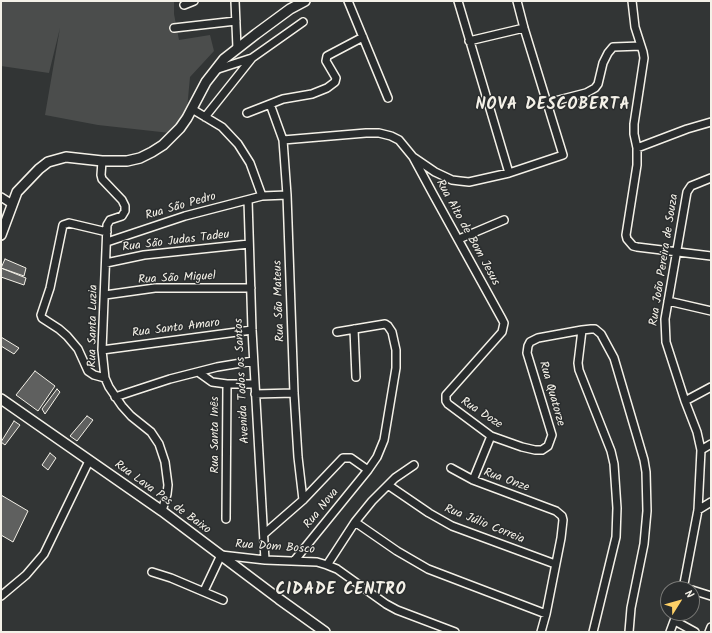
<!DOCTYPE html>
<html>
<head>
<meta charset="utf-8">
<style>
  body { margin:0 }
  #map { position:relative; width:712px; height:633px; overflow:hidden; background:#323535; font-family:Kalam,sans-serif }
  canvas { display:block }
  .frame { position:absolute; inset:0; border:2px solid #f4f1e8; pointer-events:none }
  .north { position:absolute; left:660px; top:581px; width:40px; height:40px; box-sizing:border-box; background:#2a2d2e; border:1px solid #7b7b78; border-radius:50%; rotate:53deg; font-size:11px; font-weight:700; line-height:16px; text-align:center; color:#f4f1e8 }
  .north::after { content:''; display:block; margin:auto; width:14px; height:18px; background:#ffd166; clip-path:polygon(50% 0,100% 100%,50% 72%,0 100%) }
</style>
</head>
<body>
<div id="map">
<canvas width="712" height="633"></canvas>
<div class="frame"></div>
<div class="north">N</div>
</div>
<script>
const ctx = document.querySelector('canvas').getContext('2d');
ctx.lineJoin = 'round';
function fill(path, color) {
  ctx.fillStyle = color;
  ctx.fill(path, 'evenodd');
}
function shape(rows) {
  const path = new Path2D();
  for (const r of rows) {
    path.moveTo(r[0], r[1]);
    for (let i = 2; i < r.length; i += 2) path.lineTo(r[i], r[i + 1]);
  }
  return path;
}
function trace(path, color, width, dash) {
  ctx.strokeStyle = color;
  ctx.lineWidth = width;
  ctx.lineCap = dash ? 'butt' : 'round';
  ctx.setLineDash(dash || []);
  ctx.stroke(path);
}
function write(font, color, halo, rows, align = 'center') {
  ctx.font = font + ' Kalam,sans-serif';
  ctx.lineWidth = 3;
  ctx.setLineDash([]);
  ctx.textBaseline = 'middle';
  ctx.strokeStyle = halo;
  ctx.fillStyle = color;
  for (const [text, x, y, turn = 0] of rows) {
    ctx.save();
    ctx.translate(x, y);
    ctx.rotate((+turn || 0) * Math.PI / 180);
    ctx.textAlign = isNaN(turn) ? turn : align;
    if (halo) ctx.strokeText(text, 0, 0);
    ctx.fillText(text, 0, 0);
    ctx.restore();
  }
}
fill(shape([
  [1,1,174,1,174,14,179,40,210,35,214,51,190,77,186,120,170,133,98,125,45,115,60,28,49,73,1,66]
]), '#4b4d4c');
const building = shape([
  [5,259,26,268,24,276,1,268,5,259],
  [1,268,26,278,24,285,1,277,1,268],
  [1,337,19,348,14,354,1,346,1,337],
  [35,371,55,386,38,411,16,395,35,371],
  [57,389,60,392,45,414,42,409,57,389],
  [87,416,93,420,77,441,70,436,87,416],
  [14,421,20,425,5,445,1,442,14,421],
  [50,453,56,458,48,470,42,465,50,453],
  [1,495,28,511,13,542,1,535,1,495]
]);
fill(building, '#5f605f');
trace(building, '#f4f1e8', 1);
const minor = shape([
  [235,1,237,48],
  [348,1,388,98],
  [458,1,509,173],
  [632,1,635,27,643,52,644,58,634,124,634,134,637,148,637,165,626,235,627,239,633,246,637,247,711,256],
  [184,5,194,1],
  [174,28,236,21],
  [469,41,524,28],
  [215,70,252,58,303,22],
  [547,103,586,93,595,88,598,84,603,63,608,53,613,47,641,46],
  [270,104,283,140,287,195,294,393,298,457,303,500],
  [192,109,222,127,238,144,250,163,262,196],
  [247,113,283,99,312,94,327,88,335,82,336,78,326,61,327,56,363,37],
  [205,117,252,58],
  [283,140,366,133,379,133,391,136,399,140,413,157,435,172,452,180,460,181,469,182,509,173,563,155,524,28,517,1],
  [637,148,687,129,711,122],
  [413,157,433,194,502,319,504,323,502,332,446,395,446,401,448,404,491,436,522,447,535,450,542,450,548,446,552,435,527,353,528,346,530,342,538,338,582,330],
  [102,161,101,175,102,179,122,200,125,206,125,211,122,216,110,220,107,225,102,350,105,378,109,387,122,406,131,416,151,432,159,444,165,462,168,485,167,494,162,511],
  [1,197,12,204],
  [248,200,252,330,265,560],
  [459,239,504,220],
  [107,242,185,216,262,196,287,195],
  [106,263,144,255,249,244],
  [105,295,155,288,251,288],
  [668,301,711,311],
  [354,329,356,377],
  [102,350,252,330],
  [198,372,212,382,227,384,226,519],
  [105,378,94,375,88,371,78,349,67,336,59,329,42,318,41,315,50,288,63,225,69,223,107,232],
  [227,384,255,384],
  [255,394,294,393],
  [115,397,170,379,217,367,253,361],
  [685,401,711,387],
  [701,450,711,444],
  [451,468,473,480,556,511,562,516,563,520,561,538,546,614,541,632],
  [473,480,491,436],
  [388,485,429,513,452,526,555,564],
  [698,510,711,502],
  [355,522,397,551,428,569,546,614],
  [264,534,303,500,343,458,351,458,368,470],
  [294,561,368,470,377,457,384,440,396,368,396,350,392,332,388,326,385,324,337,332],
  [327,565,355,522,372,501,395,478,414,465],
  [152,572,171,578,223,600],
  [683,589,698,510,701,450,697,432,685,401,666,342,665,319,687,192,691,186,711,178],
  [692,590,711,596],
  [204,591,221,555,265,560,317,562,327,565,337,569,386,604,397,610,455,632],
  [1,596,26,575,44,554,89,461],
  [675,621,695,632],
  [593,632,616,537,617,508,614,464,611,451,579,370,578,363,582,330,591,329,595,329,601,334,614,358,644,460,646,472,647,511,644,544,631,608,629,632],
  [670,632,677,613],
  [709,632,711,627]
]);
const tertiary = shape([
  [1,235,17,192,39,169,48,162,66,157,102,161,127,161,140,158,152,152,163,145,180,128,187,118,206,82,224,59,256,34,290,9,305,1],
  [1,399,162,511,279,599,325,632]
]);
trace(minor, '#f4f1e8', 10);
trace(tertiary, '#f4f1e8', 12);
trace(minor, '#2a2d2e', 7);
trace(tertiary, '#2a2d2e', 9);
write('12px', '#f4f1e8', '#2a2d2e', [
  ["Rua São Pedro",181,207,-16],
  ["Rua Alto de Bom Jesus",467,233,61],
  ["Rua São Judas Tadeu",176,242,-7],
  ["Rua João Pereira de Souza",665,260,-81],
  ["Rua São Miguel",177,279,-3],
  ["Rua São Mateus",280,301,-92],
  ["Rua Santa Luzia",94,326,-89],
  ["Rua Santo Amaro",176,329,-7],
  ["Avenida Todos os Santos",243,381,-93],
  ["Rua Quatorze",551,394,74],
  ["Rua Doze",481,414,33],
  ["Rua Santa Inês",216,435,-90],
  ["Rua Onze",506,481,20],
  ["Rua Lava Pes de Baixo",162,498,36],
  ["Rua Nova",322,509,-51],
  ["Rua Júlio Correia",484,525,22],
  ["Rua Dom Bosco",275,548,4]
]);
ctx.letterSpacing = '1px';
write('bold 16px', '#f4f1e8', '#2a2d2e', [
  ["NOVA DESCOBERTA",553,106],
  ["CIDADE CENTRO",341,591]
]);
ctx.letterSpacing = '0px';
</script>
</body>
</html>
